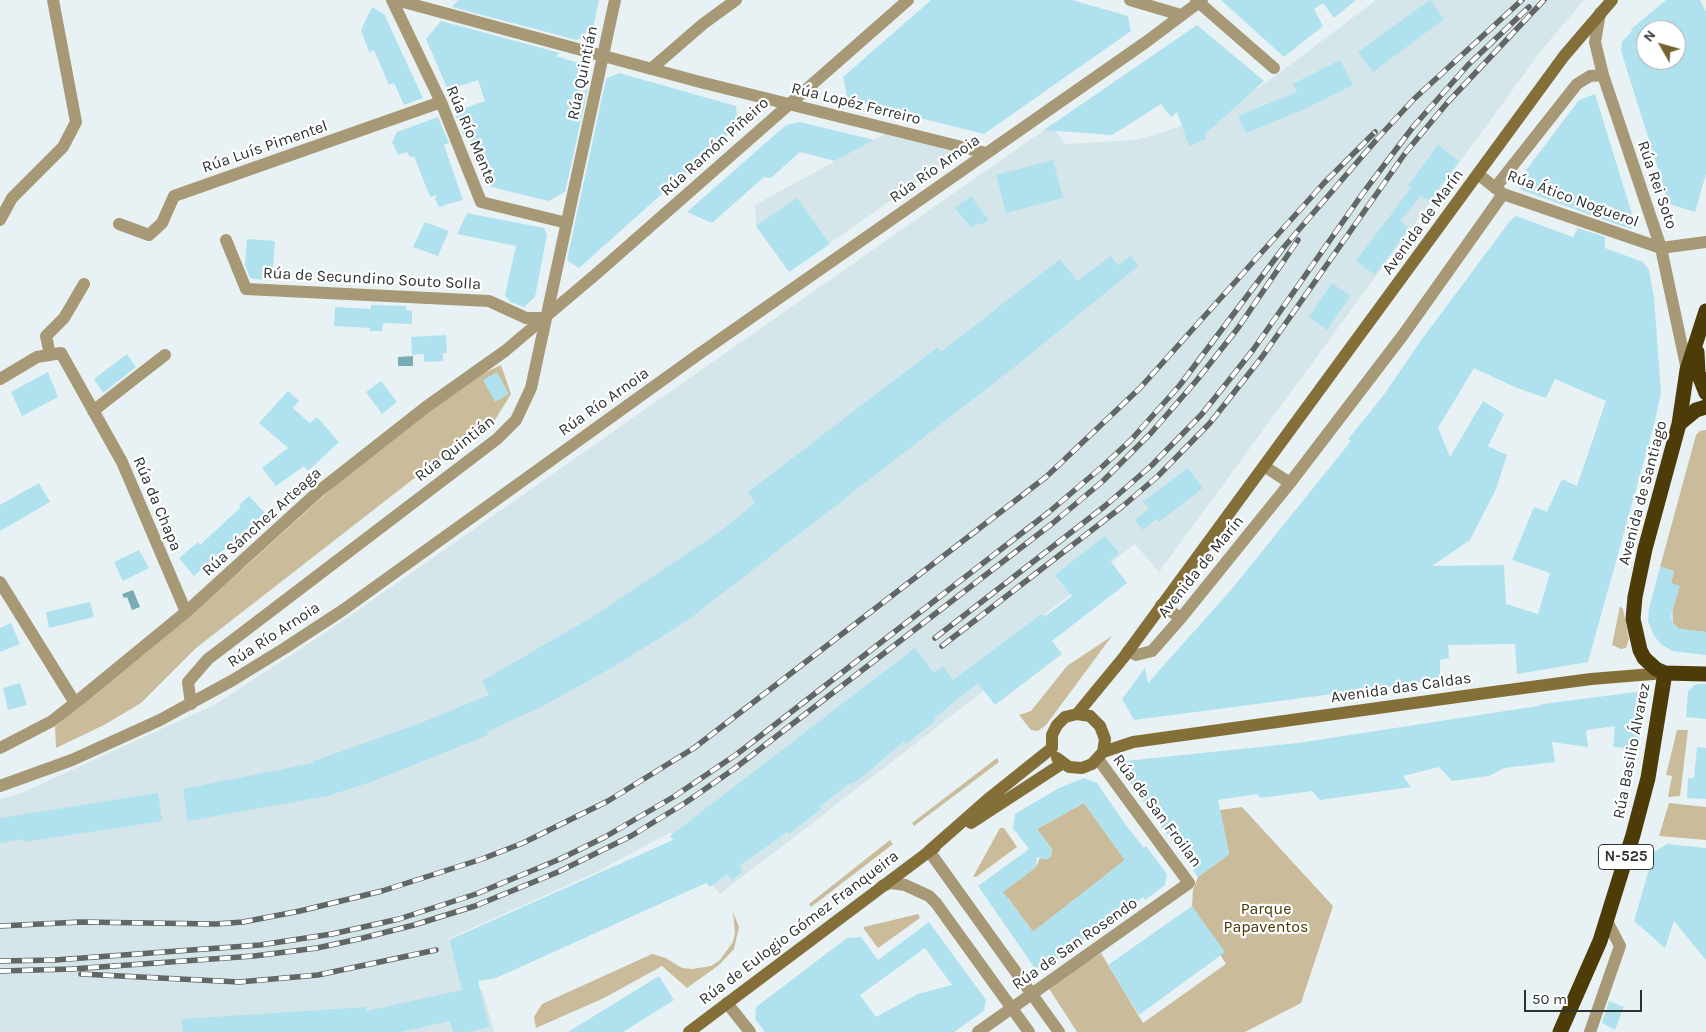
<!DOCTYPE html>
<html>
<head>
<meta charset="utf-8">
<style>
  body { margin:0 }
  #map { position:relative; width:1706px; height:1032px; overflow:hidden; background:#e8f2f4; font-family:Karla,sans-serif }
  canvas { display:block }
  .north { position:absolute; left:1636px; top:20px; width:50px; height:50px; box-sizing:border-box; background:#fff; border:1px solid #abadad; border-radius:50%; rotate:308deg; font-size:14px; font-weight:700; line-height:20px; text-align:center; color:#2e3232 }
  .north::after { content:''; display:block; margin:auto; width:18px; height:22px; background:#756130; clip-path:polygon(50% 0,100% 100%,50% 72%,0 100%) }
  .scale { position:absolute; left:1524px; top:990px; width:118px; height:22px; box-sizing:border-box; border:2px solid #2e3232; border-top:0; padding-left:6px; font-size:15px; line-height:18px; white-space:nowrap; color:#2e3232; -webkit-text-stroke:4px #fff; paint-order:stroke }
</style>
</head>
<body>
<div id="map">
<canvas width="1706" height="1032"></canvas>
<div class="north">N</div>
<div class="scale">50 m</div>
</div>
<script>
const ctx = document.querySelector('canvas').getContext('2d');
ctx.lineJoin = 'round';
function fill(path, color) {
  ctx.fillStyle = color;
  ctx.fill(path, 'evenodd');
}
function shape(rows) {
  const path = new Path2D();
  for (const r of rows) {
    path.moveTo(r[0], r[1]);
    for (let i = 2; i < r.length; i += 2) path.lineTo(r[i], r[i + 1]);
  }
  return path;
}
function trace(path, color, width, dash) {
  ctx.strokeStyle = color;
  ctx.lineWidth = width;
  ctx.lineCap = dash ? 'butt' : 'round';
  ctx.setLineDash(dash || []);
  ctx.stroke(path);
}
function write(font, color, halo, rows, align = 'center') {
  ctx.font = font + ' Karla,sans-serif';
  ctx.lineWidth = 4.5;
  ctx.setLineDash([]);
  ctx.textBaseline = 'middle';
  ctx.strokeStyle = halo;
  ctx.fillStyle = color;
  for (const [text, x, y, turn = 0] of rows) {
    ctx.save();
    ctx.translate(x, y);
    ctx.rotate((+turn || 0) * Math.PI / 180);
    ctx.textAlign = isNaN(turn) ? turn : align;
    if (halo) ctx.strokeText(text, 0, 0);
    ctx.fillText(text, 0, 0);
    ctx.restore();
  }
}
fill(shape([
  [1376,0,1584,0,1544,47,1159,572,1135,544,1045,614,1059,633,720,894,671,832,597,872,448,939,463,991,482,989,494,1032,0,1032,0,799,19,794,216,704,337,625,1054,123,1055,129,1065,144,1136,140,1212,117,1267,82],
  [894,129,957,148,958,153,789,272,756,226,755,205]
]), '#d4e6ea');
fill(shape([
  [501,365,511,394,493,423,421,473,196,648,141,703,104,725,56,748,55,727,244,568,353,469,475,377],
  [1706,430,1706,632,1679,629,1673,623,1671,583,1674,571,1660,567,1696,435,1700,431],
  [1620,606,1623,609,1629,639,1626,648,1621,649,1612,645],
  [1112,636,1046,725,1038,731,1031,730,1019,715,1031,711,1067,666],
  [1677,730,1688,730,1680,796,1668,797,1672,776,1666,775],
  [997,758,999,762,914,826,912,823],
  [1084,803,1125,860,1033,932,1008,898,1002,897,1000,894,1036,867,1040,858,1047,859,1051,856,1052,849,1037,829],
  [1669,803,1706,807,1706,840,1659,836],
  [1242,807,1333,906,1301,1003,1245,1032,1077,1032,1048,987,1101,953,1143,1023,1226,964,1192,907,1193,890,1198,877,1229,854,1220,810],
  [1000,828,1004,828,1017,847,976,877,973,877],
  [890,840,893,844,811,907,809,904],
  [733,912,739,927,734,949,719,965,687,988,662,966,604,998,536,1028,534,1017,542,1004,652,954,666,958,682,968,692,969,711,966,720,960,733,942,735,933],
  [918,914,920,918,878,948,864,929,864,927]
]), '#cabc9a');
fill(shape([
  [413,356,413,366,398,366,398,357],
  [133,590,140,607,132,610,127,597,124,598,122,594]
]), '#79abb6');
fill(shape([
  [458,0,599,0,593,28,577,40,452,7],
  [931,0,1072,0,1128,16,1131,31,984,134,848,100,843,77],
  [1221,0,1356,0,1334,18,1323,3,1314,9,1323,26,1284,57],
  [1430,0,1444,19,1373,72,1358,52],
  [1666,0,1700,0,1706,12,1706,174,1695,212,1669,204,1621,51,1622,42,1633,30,1630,30],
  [1646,30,1676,30,1676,60,1646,60],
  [372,7,384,14,423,98,404,105,394,83,389,85,374,50,369,52,361,30],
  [441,21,560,53,556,56,579,63,584,69,579,93,588,89,565,192,549,201,491,187,468,136,464,137,454,112,485,101,478,80,448,90,426,39],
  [1197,25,1264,81,1204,135,1206,139,1189,146,1177,112,1171,117,1161,104,1112,135,1044,130],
  [1340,60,1353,85,1307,108,1246,133,1238,116,1297,92,1293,84],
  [619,73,736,106,738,126,579,268,567,260,606,79],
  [1595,94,1636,227,1630,229,1521,190,1518,181,1579,100],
  [438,117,449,143,444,145,463,200,439,207,435,199,437,195,430,197,414,156,410,157,407,152,398,155,392,142,397,132],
  [800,122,874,140,835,161,800,152,771,178,764,177,712,223,687,212,786,125],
  [1438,145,1459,161,1430,201,1421,195,1400,221,1409,228,1375,275,1356,261,1411,188,1408,186],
  [1053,160,1063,198,1006,213,996,175],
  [971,196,989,221,971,227,955,208],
  [797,198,830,244,789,272,756,226],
  [467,213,544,228,547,235,535,297,524,307,510,302,505,295,516,246,457,234],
  [1516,216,1573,237,1578,228,1605,237,1605,248,1643,262,1649,270,1654,298,1661,392,1655,421,1588,662,1517,674,1515,644,1448,645,1449,658,1440,660,1440,680,1134,720,1122,699,1145,668,1148,683,1231,590,1351,441,1348,439,1383,396,1422,339,1510,221],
  [1474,368,1517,388,1546,398,1555,379,1606,401,1577,486,1562,479,1547,512,1534,507,1512,560,1550,573,1538,614,1506,604,1504,565,1432,566,1470,540,1496,489,1507,455,1488,446,1504,414,1483,401,1450,457,1438,428],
  [425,222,449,231,438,256,413,247],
  [247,239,275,241,272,281,250,278,245,265],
  [1111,256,1118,265,1131,256,1138,266,1017,365,688,620,613,667,541,707,486,732,488,735,371,782,327,796,188,821,183,789,314,763,314,761,418,724,489,695,482,681,594,616,721,531,755,503,748,492,938,347,941,352,1060,259,1077,281],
  [1332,283,1350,296,1327,330,1309,317],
  [371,305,406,306,406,310,412,311,412,324,383,323,382,331,370,331,370,328,334,326,335,307,371,309],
  [446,335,447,353,443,353,443,361,424,362,424,354,412,355,411,337],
  [127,354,136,367,103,393,94,379],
  [48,372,58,397,22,416,11,392],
  [497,372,509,394,495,402,483,380],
  [381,381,397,402,382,414,366,392],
  [288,391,299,401,293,408,310,423,317,417,339,442,308,471,304,466,276,486,262,468,288,448,259,423],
  [1188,468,1203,488,1159,522,1156,519,1143,530,1135,520,1149,509,1143,502],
  [39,483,50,502,0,531,0,505],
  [249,496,265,513,194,576,179,558,198,542,200,545,241,507,239,505],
  [1105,536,1119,553,1110,560,1127,583,1052,641,1062,654,995,705,978,683,934,718,936,720,906,744,904,741,862,777,852,784,851,782,819,807,821,809,789,834,787,832,739,866,743,872,732,880,727,874,710,887,706,883,496,978,478,981,489,1027,468,1032,453,1032,450,1021,401,1032,183,1032,182,1019,366,1007,366,1011,462,990,449,940,673,840,670,836,915,648,934,673,943,666,953,680,1042,614,1044,617,1072,596,1055,575],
  [139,550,149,568,123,581,114,562],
  [1660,567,1674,571,1671,583,1680,586,1671,616,1673,623,1679,629,1706,632,1706,655,1672,651,1661,644,1654,636,1648,621,1649,609],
  [90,602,94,617,49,628,46,612],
  [11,623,20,644,0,652,0,628],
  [20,683,27,705,8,710,3,688],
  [1696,684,1706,684,1706,719,1686,717,1688,691],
  [1644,691,1638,749,1613,747,1615,726,1586,730,1588,747,1552,742,1555,762,1504,768,1489,776,1452,781,1439,767,1403,776,1411,787,1320,800,1312,791,1261,798,1257,794,1218,800,1229,854,1198,877,1122,772,1125,761,1298,743,1538,706,1543,704],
  [1697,747,1706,748,1706,799,1687,798,1688,778,1694,778],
  [1084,778,1097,783,1125,824,1144,848,1146,846,1167,874,1165,885,1145,900,1143,897,1044,969,1034,967,978,886,1029,849,1013,828,1015,814,1059,788],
  [1084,803,1125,860,1033,932,1003,892,1036,867,1037,857,1047,859,1051,856,1052,849,1037,829],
  [158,793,162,821,24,842,23,839,0,843,0,818],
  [1667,844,1706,848,1706,960,1674,921,1665,948,1634,921,1654,852],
  [1192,906,1225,952,1139,1015,1108,965],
  [929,922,986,1000,984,1011,954,1032,765,1032,755,1019,756,1007,847,938,861,937,878,960],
  [925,948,952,985,918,994,876,1017,860,995],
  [659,976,674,1000,623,1032,568,1032],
  [1609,1001,1624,1007,1615,1030,1602,1023]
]), '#afe2ee');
trace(shape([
  [392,0,441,102,481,202,567,223],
  [396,0,700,82,986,153],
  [1130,0,1181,15],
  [1196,0,1274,68],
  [1600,13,1595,42,1603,75,1661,248,1687,370],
  [651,69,703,24,736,0],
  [1478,174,1503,194,1661,248,1706,242],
  [1495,188,1577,84,1590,76,1603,75],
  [0,220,12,198,63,147,76,122,53,0],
  [119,224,149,235,162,223,174,196,441,102],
  [226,240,246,289,489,301,526,318,544,318],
  [50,355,46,336,64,318,84,284],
  [0,379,37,357,61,353,122,462,186,612],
  [93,411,165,355],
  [1264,466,1290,483],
  [0,582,75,703],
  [1161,605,1181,618],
  [1128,651,1136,655,1152,651,1181,618,1290,483,1403,335,1503,194],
  [191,704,188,682,208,659,497,439,516,420,531,388,615,0],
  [0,748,52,721,75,703,186,612,319,491,426,407,505,351,595,275,908,0],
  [0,786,72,760,160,720,233,680,285,648,343,610,699,354,1146,42,1202,0],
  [929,851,1059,1032],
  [882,886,891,883,905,885,929,896,936,903,1029,1032],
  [727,1003,750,1032],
  [978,1032,1189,883,1098,759],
  [1590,1032,1620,946,1607,921]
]), '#a89976', 12);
trace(shape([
  [1103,752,1133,742,1486,693,1591,679,1665,673],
  [1057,758,1069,767,1082,768,1092,764,1103,752,1105,739,1100,726,1090,716,1077,714],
  [971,823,1063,763],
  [929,851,987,800,1052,748,1052,735,1057,725,1065,717,1077,714,1124,657,1564,56,1612,0],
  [689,1032,935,847]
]), '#856f39', 12);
trace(shape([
  [1706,311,1687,370,1679,424,1645,549,1635,597,1633,619,1640,650,1644,658,1656,669,1665,673,1706,674],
  [1697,352,1698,373,1706,393],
  [1679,424,1696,410,1706,407],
  [1560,1032,1600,941,1633,835,1648,778,1665,673]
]), '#4d3b08', 15);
const rail = shape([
  [935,638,1105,506,1152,465,1202,414,1253,350,1363,193,1413,127,1468,65,1529,7],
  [942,646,1123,506,1158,476,1210,423,1262,357,1406,152,1448,102,1544,0],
  [0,926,80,922,216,924,243,922,300,911,382,891,482,859,523,843,608,801,694,748,1046,477,1140,388,1324,183,1375,132],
  [0,961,55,960,260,945,332,934,399,919,476,894,560,859,605,837,675,796,737,754,1049,512,1103,466,1131,440,1180,385,1284,247,1378,138,1414,99,1522,0],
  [0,971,72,969,254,956,317,948,363,938,414,925,475,906,558,872,631,836,685,803,734,769,1053,523,1103,481,1151,433,1197,380,1238,328,1298,240],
  [81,974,239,982,318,975,436,950]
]);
trace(rail, '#616667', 5.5);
trace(rail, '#fff', 4, [11]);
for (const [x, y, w] of [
  [1626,857,55]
]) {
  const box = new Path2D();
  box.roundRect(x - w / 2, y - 12.5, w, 25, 4);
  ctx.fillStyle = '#fff';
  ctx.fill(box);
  trace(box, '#2e3232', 1);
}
write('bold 15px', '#2e3232', null, [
  ["N-525",1626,857]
]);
write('16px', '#2e3232', '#fff', [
  ["Rúa Quintián",583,73,-78],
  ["Rúa Lopéz Ferreiro",856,104,14],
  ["Rúa Río Mente",471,135,67],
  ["Rúa Luís Pimentel",265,147,-19],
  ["Rúa Ramón Piñeiro",715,147,-42],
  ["Rúa Río Arnoia",935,169,-35],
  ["Rúa Rei Soto",1657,185,71],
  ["Rúa Ático Noguerol",1573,199,20],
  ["Avenida de Marín",1423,222,-54],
  ["Rúa de Secundino Souto Solla",372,279,3],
  ["Rúa Río Arnoia",604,402,-35],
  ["Rúa Quintián",455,449,-38],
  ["Avenida de Santiago",1643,493,-75],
  ["Rúa da Chapa",157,504,67],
  ["Rúa Sánchez Arteaga",262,522,-42],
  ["Avenida de Marín",1201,567,-51],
  ["Rúa Río Arnoia",274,635,-33],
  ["Avenida das Caldas",1401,688,-8],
  ["Rúa Basilio Álvarez",1632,751,-79],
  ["Rúa de San Froilan",1157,811,53],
  ["Rúa de Eulogio Gómez Franqueira",799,928,-37],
  ["Rúa de San Rosendo",1075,944,-35]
]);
write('16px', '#483704', '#fff', [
  ["Parque",1266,909],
  ["Papaventos",1266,927]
]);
</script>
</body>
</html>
